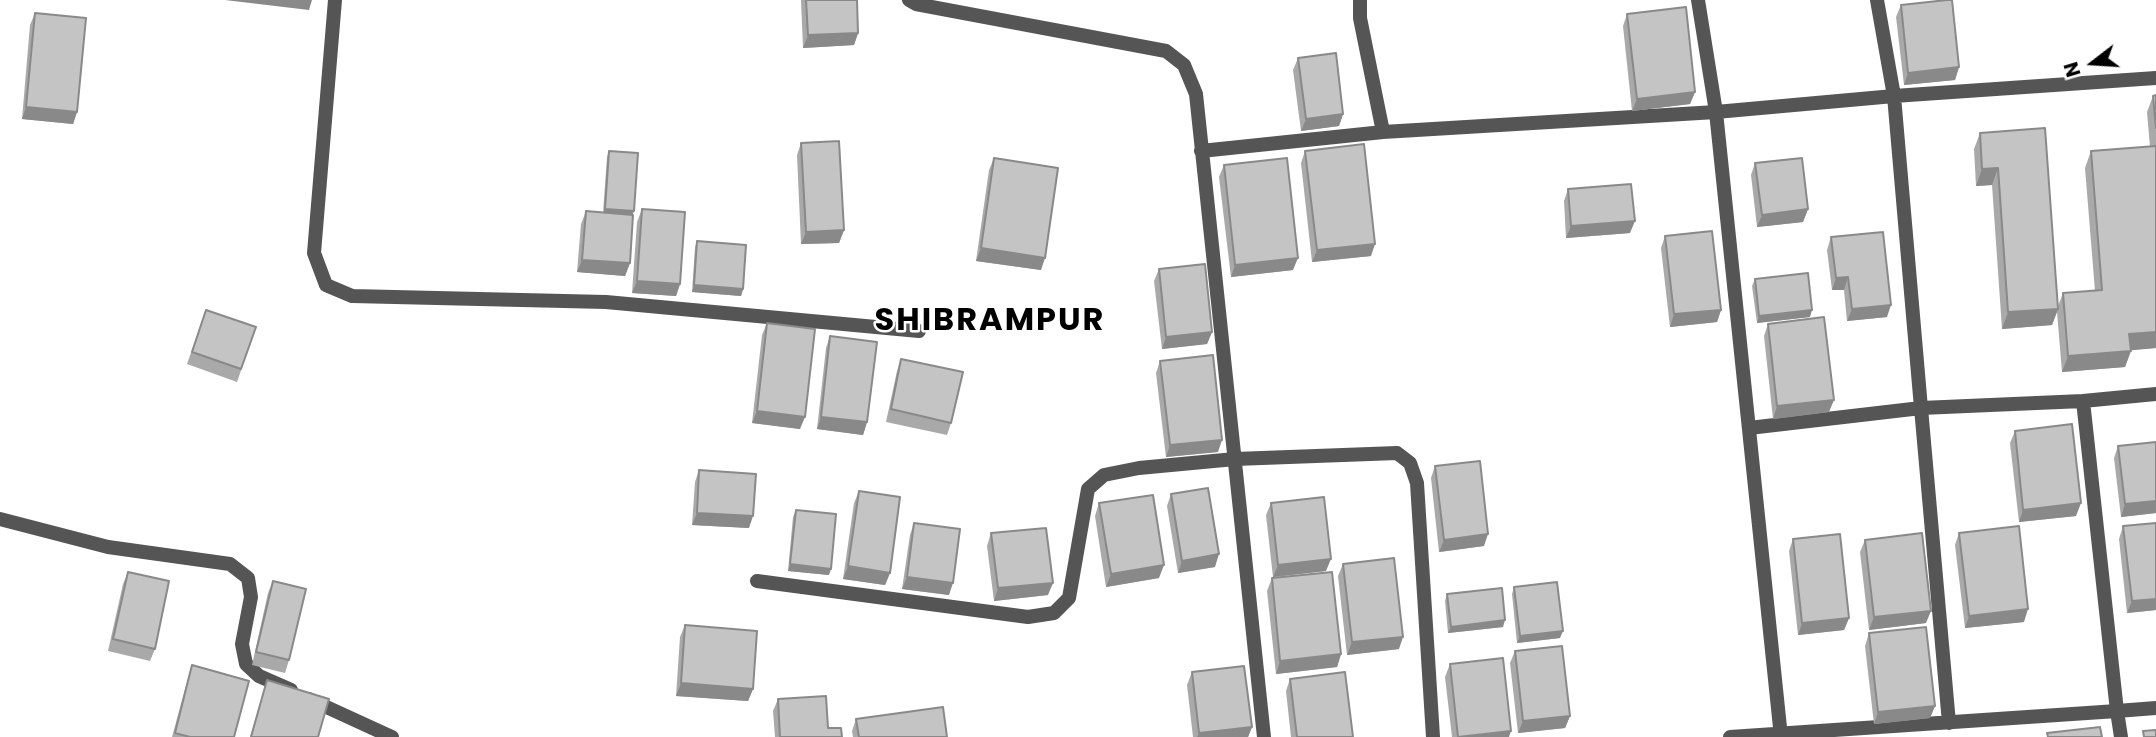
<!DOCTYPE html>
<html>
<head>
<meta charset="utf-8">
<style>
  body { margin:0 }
  #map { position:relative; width:2156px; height:737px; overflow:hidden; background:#fff; font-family:Poppins,sans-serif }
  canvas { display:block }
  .north { position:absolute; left:2058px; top:28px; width:70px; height:70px; -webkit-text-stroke:5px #fff; paint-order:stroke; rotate:253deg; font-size:19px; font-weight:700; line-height:28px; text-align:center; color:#000 }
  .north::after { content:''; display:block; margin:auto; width:24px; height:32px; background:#000; clip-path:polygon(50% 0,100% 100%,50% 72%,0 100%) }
</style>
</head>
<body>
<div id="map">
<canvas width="2156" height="737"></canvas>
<div class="north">N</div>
</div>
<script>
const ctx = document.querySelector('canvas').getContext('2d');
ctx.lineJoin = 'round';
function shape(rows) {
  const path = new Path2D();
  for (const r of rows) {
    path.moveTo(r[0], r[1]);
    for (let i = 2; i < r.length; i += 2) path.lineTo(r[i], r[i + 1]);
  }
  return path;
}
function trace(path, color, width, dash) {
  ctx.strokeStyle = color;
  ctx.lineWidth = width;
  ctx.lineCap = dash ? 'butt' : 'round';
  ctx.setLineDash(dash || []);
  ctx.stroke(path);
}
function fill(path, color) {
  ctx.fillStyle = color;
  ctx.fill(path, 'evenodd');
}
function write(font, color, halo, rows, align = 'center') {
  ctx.font = font + ' Poppins,sans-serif';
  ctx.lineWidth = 5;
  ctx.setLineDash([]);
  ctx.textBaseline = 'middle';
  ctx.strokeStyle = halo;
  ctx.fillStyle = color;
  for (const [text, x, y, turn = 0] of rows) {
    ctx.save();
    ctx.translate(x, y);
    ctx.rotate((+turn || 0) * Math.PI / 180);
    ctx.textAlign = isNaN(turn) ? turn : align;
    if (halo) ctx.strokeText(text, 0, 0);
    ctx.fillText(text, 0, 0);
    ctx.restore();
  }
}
trace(shape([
  [335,0,314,253,326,285,352,296,606,302,919,331],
  [909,0,916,4,1166,51,1184,65,1196,94,1264,737],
  [1360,0,1360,18,1383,132],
  [1698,0,1716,112,1781,737],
  [1201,151,1383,132,1716,112,1894,96,1877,0],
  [2083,401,1921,408,1894,96,2156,78],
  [1749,428,1921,408,1949,723],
  [0,519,108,547,230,564,248,578,251,597,242,644,246,664,259,676,291,690],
  [757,581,1028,617,1054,613,1069,598,1088,489,1104,475,1139,468,1235,459,1397,453,1410,463,1417,483,1433,737],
  [309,699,392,737],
  [1730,737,2117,711,2083,401,2156,394],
  [2121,737,2117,711,2156,708]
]), '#555', 14);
fill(shape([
  [801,0,857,0,858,33,854,45,803,48],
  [1901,5,1959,67,1955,80,1904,85,1896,17],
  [35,13,77,112,73,124,22,119,30,25],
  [1627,14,1695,92,1690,104,1632,111,1623,26],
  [1298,58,1343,114,1339,126,1301,131,1293,70],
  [2156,95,2156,348,2131,350,2125,367,2062,372,2057,312,2052,325,2002,329,1992,185,1976,186,1974,149,1980,133,2045,128,2058,306,2063,293,2095,291,2085,168,2091,151,2150,147,2147,112,2153,96],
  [801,143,844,230,839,243,801,244,797,155],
  [609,151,632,215,630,263,625,276,577,272,581,224,586,211,603,213,607,157],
  [1305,151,1371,256,1312,262,1301,163],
  [994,158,1041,270,976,261,989,170],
  [1755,163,1808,209,1803,222,1757,227,1751,175],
  [1224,165,1293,270,1231,277,1219,177],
  [1568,189,1630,233,1566,238,1564,201],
  [642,209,680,284,676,296,632,293,637,222],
  [1665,236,1721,310,1717,322,1670,327,1661,248],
  [1831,237,1887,317,1847,321,1844,290,1832,290,1827,250],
  [697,241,743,289,741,296,692,292,695,247],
  [1159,269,1212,332,1207,344,1162,349,1154,281],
  [1755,279,1810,317,1757,323,1752,286],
  [206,310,256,327,237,382,187,364],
  [767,323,800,429,752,423,762,335],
  [1768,324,1829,412,1773,419,1764,336],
  [830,336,867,422,863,435,817,429,826,348],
  [901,359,951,423,947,435,886,422,897,371],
  [1160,361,1218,452,1166,457,1156,373],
  [2015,431,2076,516,2019,522,2010,443],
  [2156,442,2156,513,2121,517,2114,458,2118,446],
  [1435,466,1484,546,1439,552,1431,478],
  [699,470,749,528,692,525,695,482],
  [859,491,890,573,885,585,843,579,854,503],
  [1171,494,1215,567,1178,573,1167,506],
  [1099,503,1159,578,1106,587,1095,516],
  [1271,503,1326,571,1273,577,1266,515],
  [796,510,829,575,788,571,793,517],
  [914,523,949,595,902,589,910,535],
  [2156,523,2156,610,2127,613,2119,539,2123,526],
  [991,533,1048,595,994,601,987,546],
  [1959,533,2024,622,1965,628,1955,545],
  [1793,539,1849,618,1844,630,1798,635,1789,551],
  [1865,540,1926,623,1869,630,1860,552],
  [1343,564,1399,649,1347,655,1338,576],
  [128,572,155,649,150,661,108,651,123,584],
  [1272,578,1341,654,1337,667,1276,674,1267,591],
  [273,581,289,660,285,673,252,665,268,593],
  [1514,587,1560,638,1517,643,1512,594],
  [1447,594,1503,627,1448,633,1445,601],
  [685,625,753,689,748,701,676,696,680,637],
  [1869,633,1935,706,1930,718,1874,724,1865,646],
  [1515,651,1570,716,1565,728,1518,733,1510,663],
  [1450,664,1509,737,1452,737,1445,677],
  [192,665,234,737,172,737,188,678],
  [1192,672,1252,727,1248,737,1193,737,1187,685],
  [1290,679,1353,737,1291,737,1286,691],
  [267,680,318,737,250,737],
  [778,699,842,737,775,737,773,711],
  [856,719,947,737,853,737,852,731]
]), '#a9a9a9');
fill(shape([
  [225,0,312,0,309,10],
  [858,33,854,45,803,48,808,35],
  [1959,67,1955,80,1904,85,1908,73],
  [1695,92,1690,104,1632,111,1637,99],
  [26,107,77,112,73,124,22,119],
  [1343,114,1339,126,1301,131,1306,119],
  [1998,168,1992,185,1976,186,1982,169],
  [605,209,634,211,631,218,602,216],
  [1808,209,1803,222,1757,227,1762,215],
  [1635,221,1630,233,1566,238,1571,226],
  [844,230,839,243,801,244,806,232],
  [1375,244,1371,256,1312,262,1317,250],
  [981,248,1045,258,1041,270,976,261],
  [1298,258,1293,270,1231,277,1235,265],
  [582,260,630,263,625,276,577,272],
  [1848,277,1844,290,1832,290,1836,278],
  [637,281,680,284,676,296,632,293],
  [694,285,743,289,741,296,692,292],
  [1891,305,1887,317,1847,321,1852,309],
  [2058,309,2052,325,2002,329,2008,312],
  [1721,310,1717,322,1670,327,1674,314],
  [1812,310,1810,317,1757,323,1759,316],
  [1212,332,1207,344,1162,349,1166,337],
  [2156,332,2156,348,2123,351,2129,334],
  [2131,351,2125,367,2062,372,2068,356],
  [1834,400,1829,412,1773,419,1777,406],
  [757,411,805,417,800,429,752,423],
  [821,417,867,422,863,435,817,429],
  [1222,440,1218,452,1166,457,1170,445],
  [2156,501,2156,513,2121,517,2125,504],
  [2081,503,2076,516,2019,522,2023,510],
  [697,513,753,516,749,528,692,525],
  [1488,534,1484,546,1439,552,1444,540],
  [1219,554,1215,567,1178,573,1182,561],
  [1331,559,1326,571,1273,577,1278,565],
  [790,564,831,569,829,575,788,571],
  [1164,565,1159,578,1106,587,1111,574],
  [848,566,890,573,885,585,843,579],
  [907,577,953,583,949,595,902,589],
  [1053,583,1048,595,994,601,998,588],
  [2156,599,2156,610,2127,613,2132,601],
  [2028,609,2024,622,1965,628,1969,616],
  [1931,611,1926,623,1869,630,1874,617],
  [1849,618,1844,630,1798,635,1802,623],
  [1505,620,1503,627,1448,633,1451,627],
  [1563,631,1560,638,1517,643,1520,636],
  [1403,637,1399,649,1347,655,1352,642],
  [1341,654,1337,667,1276,674,1280,661],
  [681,683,753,689,748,701,676,696],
  [1935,706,1930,718,1874,724,1878,712],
  [1570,716,1565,728,1518,733,1523,721],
  [1252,727,1248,737,1197,737,1199,733],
  [1511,731,1509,737,1458,737]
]), '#898989');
const building = shape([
  [806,0,857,0,858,33,808,35,806,0],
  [1947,0,1952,0,1959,67,1908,73,1901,5,1947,0],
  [1686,7,1695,92,1637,99,1627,14,1686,7],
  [35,13,86,18,77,112,26,107,35,13],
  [1336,53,1343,114,1306,119,1298,58,1336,53],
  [2156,95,2156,128,2153,96,2156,95],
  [2045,128,2058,309,2008,312,1998,168,1982,169,1980,133,2045,128],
  [839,141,844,230,806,232,801,143,839,141],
  [1364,144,1375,244,1317,250,1305,151,1364,144],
  [2156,146,2156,332,2129,334,2131,351,2068,356,2063,293,2102,290,2091,151,2156,146],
  [609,151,638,153,634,211,605,209,609,151],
  [994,158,1058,168,1045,258,981,248,994,158],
  [1287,158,1298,258,1235,265,1224,165,1287,158],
  [1802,158,1808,209,1762,215,1755,163,1802,158],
  [1631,184,1635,221,1571,226,1568,189,1631,184],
  [642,209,685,212,680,284,637,281,642,209],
  [586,211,633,215,630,263,582,260,586,211],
  [1712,231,1721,310,1674,314,1665,236,1712,231],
  [1883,232,1891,305,1852,309,1848,277,1836,278,1831,237,1883,232],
  [697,241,746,245,743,289,694,285,697,241],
  [1205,264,1212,332,1166,337,1159,269,1205,264],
  [1808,273,1812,310,1759,316,1755,279,1808,273],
  [206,310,256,327,241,369,192,352,206,310],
  [1824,317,1834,400,1777,406,1768,324,1824,317],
  [767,323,815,329,805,417,757,411,767,323],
  [830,336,877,342,867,422,821,417,830,336],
  [1213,355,1222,440,1170,445,1160,361,1213,355],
  [901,359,963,372,951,423,891,409,901,359],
  [2072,424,2081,503,2023,510,2015,431,2072,424],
  [2156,442,2156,501,2125,504,2118,446,2156,442],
  [1480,461,1488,534,1444,540,1435,466,1480,461],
  [699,470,756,474,753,516,697,513,699,470],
  [1208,488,1219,554,1182,561,1171,494,1208,488],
  [859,491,900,497,890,573,848,566,859,491],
  [1153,495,1164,565,1111,574,1099,503,1153,495],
  [1324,497,1331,559,1278,565,1271,503,1324,497],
  [796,510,836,514,831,569,790,564,796,510],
  [914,523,960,529,953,583,907,577,914,523],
  [2156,523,2156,599,2132,601,2123,526,2156,523],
  [2019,526,2028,609,1969,616,1959,533,2019,526],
  [1046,528,1053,583,998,588,991,533,1046,528],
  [1922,533,1931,611,1874,617,1865,540,1922,533],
  [1840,534,1849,618,1802,623,1793,539,1840,534],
  [1394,558,1403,637,1352,642,1343,564,1394,558],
  [128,572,169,581,155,649,113,639,128,572],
  [1332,572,1341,654,1280,661,1272,578,1332,572],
  [273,581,306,589,289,660,256,652,273,581],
  [1557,582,1563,631,1520,636,1514,587,1557,582],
  [1502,588,1505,620,1451,627,1447,594,1502,588],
  [685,625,757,631,753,689,681,683,685,625],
  [1926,627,1935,706,1878,712,1869,633,1926,627],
  [1562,646,1570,716,1523,721,1515,651,1562,646],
  [1503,658,1511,731,1458,737,1450,664,1503,658],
  [192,665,249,681,234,737,190,737,175,733,192,665],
  [1244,666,1252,727,1199,733,1192,672,1244,666],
  [1345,672,1353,737,1297,737,1290,679,1345,672],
  [267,680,329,699,318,737,251,737,267,680],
  [826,696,828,728,841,728,842,737,780,737,778,699,826,696],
  [943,707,947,737,859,737,856,719,943,707],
  [2100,727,2102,737,2048,737,2047,733,2100,727],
  [2156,730,2156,737,2144,737,2143,731,2156,730]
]);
fill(building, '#c4c4c4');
trace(building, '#898989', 2);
ctx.letterSpacing = '2px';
write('bold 32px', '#000', '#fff', [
  ["SHIBRAMPUR",990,322]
]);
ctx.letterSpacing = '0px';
</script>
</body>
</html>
